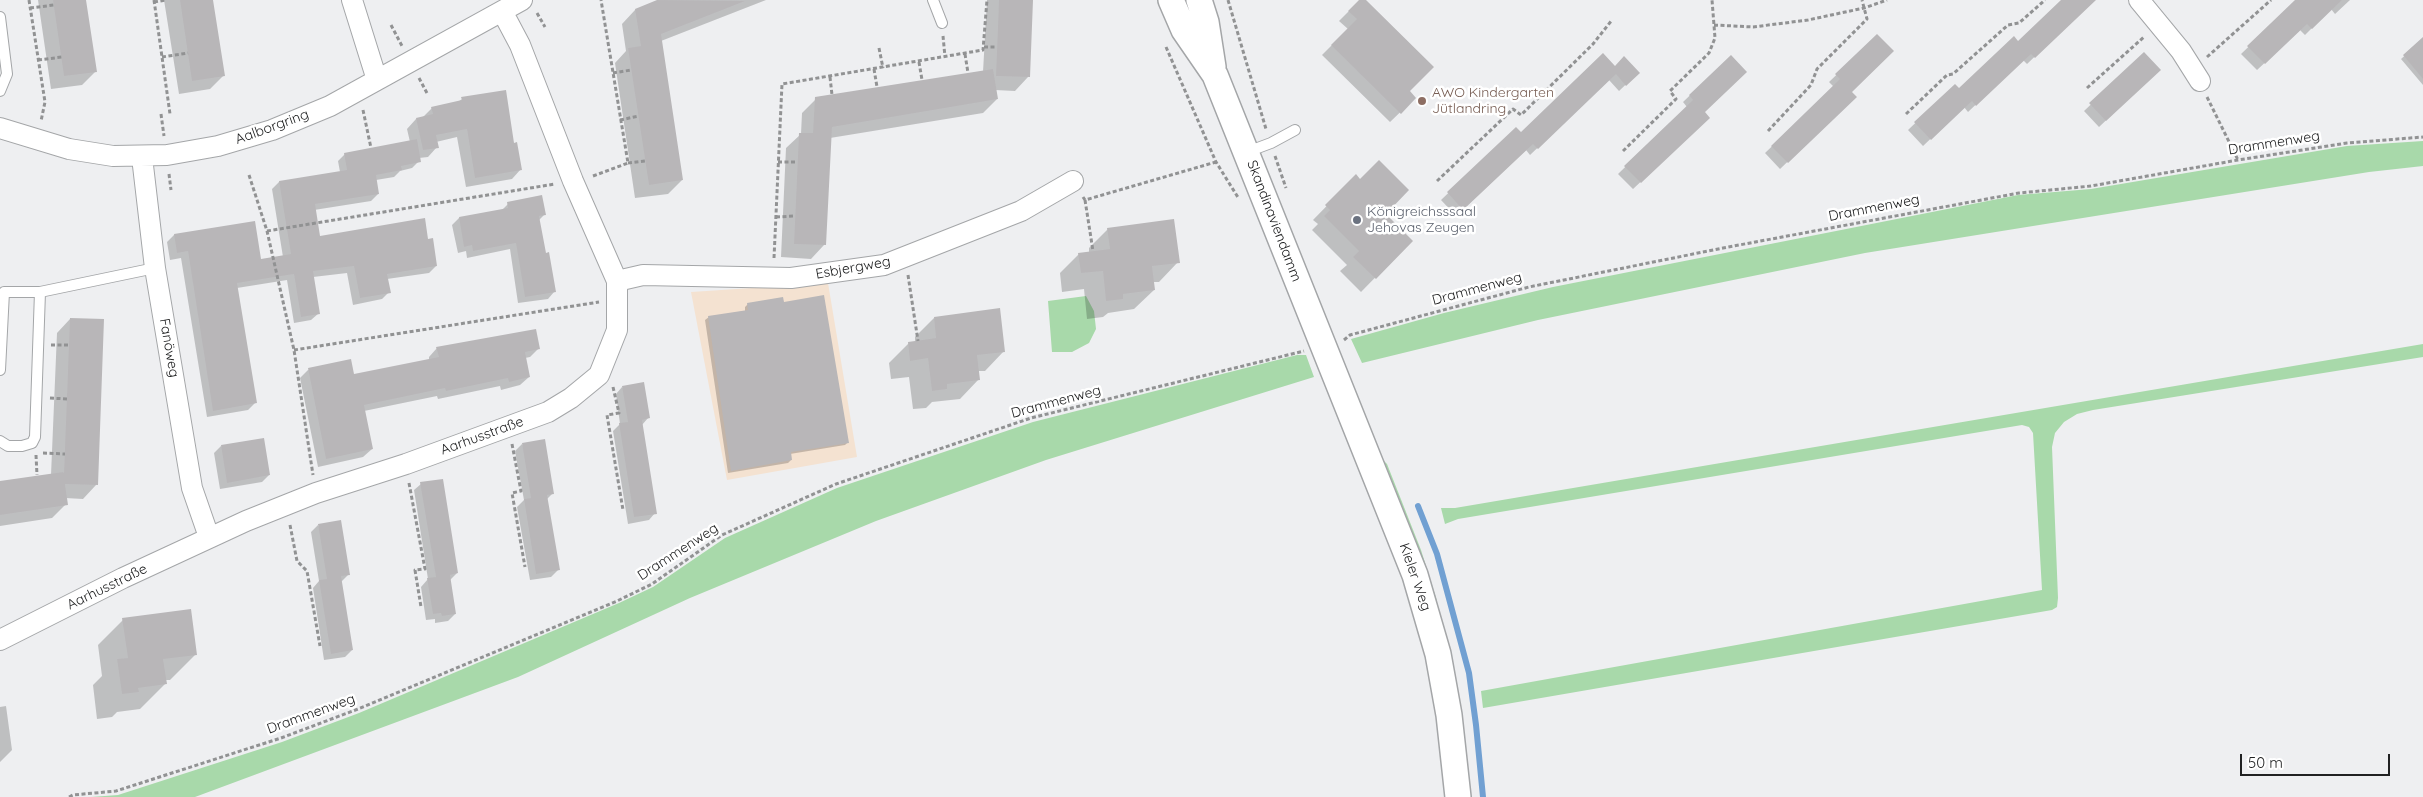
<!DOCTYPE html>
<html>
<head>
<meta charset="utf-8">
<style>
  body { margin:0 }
  #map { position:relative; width:2423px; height:797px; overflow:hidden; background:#eeeff1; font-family:Quicksand,sans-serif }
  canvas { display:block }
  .scale { position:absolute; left:2240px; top:754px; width:150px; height:22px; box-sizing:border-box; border:2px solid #202122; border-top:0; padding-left:6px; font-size:15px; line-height:18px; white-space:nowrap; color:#202122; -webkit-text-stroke:4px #fff; paint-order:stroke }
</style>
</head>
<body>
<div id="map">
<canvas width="2423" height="797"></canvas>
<div class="scale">50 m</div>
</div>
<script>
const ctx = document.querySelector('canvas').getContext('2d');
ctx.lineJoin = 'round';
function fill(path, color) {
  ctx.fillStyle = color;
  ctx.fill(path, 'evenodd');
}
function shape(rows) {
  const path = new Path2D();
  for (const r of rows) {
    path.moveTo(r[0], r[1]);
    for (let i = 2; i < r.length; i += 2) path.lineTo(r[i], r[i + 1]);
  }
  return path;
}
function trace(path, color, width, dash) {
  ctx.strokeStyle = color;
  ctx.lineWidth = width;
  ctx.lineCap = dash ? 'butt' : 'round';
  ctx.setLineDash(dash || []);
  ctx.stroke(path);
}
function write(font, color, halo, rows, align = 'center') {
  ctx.font = font + ' Quicksand,sans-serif';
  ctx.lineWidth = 5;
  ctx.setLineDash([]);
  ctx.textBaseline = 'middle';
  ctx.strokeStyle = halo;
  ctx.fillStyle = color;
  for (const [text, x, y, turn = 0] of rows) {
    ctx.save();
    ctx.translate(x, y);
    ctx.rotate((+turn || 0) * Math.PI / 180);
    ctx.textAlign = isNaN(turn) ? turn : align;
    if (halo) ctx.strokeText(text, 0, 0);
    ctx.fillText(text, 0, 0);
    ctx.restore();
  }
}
fill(shape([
  [828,283,857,457,727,480,691,292]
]), '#f4e2d1');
fill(shape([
  [2423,141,2423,166,2369,172,1865,253,1538,320,1362,363,1351,339,1444,313,1553,287,2018,195,2091,189,2347,146],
  [1086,296,1094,311,1096,329,1089,343,1072,352,1052,352,1048,301],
  [2423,344,2423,357,2093,410,2077,414,2064,422,2055,433,2052,447,2058,598,2057,607,2052,610,1483,708,1481,691,2042,590,2033,433,2029,427,2022,425,1458,519,1445,524,1441,508,1455,508],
  [1297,355,1306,355,1314,377,1046,460,876,521,690,598,518,677,195,797,91,797,118,795,282,742,359,713,619,603,653,587,725,538,837,488,1033,422],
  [1383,460,1387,464,1421,550,1437,601,1435,602,1382,461]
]), '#a8d9aa');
fill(shape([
  [38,0,85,0,96,71,82,85,51,89],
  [164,0,212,0,224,75,210,89,179,94],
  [661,0,766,0,661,41,682,180,668,194,635,198,615,63,626,51,622,24,635,10],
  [987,0,1032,0,1028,77,1015,91,995,90,997,99,983,113,830,138,824,245,811,259,781,257,786,148,801,134,802,113,816,99,983,72],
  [1360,0,1364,0,1408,91,1415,98,1390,122,1322,55,1348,29,1339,21],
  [2063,0,2088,0,2091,3,2027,64,2023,60,1968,112,1964,107,1923,146,1908,130,1955,85,1959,90,2018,43],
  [2309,0,2350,0,2335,14,2331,9,2305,35,2300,30,2257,70,2241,54,2290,7],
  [1877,36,1850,92,1855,97,1780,169,1765,153,1834,87,1829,82],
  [2423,39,2423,85,2401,59],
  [2144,54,2152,77,2099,127,2084,111],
  [1731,56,1703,112,1709,118,1633,189,1618,174,1687,107,1683,102],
  [1615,67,1638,73,1619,91,1609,80,1530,155,1526,150,1456,216,1441,200,1516,128,1521,133],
  [462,99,513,144,521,169,512,179,466,187,457,137,436,142,437,147,428,157,419,158,419,161,412,168,400,171,394,177,376,180,378,194,371,201,314,210,319,238,427,240,436,266,429,273,387,279,389,292,382,299,353,305,347,273,313,277,319,313,311,320,294,323,287,280,237,288,255,403,248,410,207,417,181,258,170,260,167,242,174,235,254,222,260,261,283,257,272,189,279,182,340,172,338,161,345,154,410,142,407,129,416,119,423,117,432,108,458,102],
  [1356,176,1384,214,1411,241,1361,292,1340,271,1347,265,1312,230,1318,224,1313,220],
  [508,204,544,215,538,221,554,292,548,299,518,303,510,249,467,258,466,251,458,253,452,225,459,218,501,211],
  [1108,229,1178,262,1159,282,1153,282,1154,290,1134,309,1108,313,1103,317,1087,319,1084,289,1062,292,1060,273,1079,254,1089,253,1089,248],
  [783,303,848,442,845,445,790,454,791,460,788,463,728,473,705,320,709,317,745,311,745,307,748,304],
  [934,318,1004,351,985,371,978,371,979,379,960,399,932,402,926,408,913,409,909,377,891,379,889,363,909,343,915,343,915,337],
  [70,319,96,485,83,499,65,498,66,504,52,518,0,526,0,483,51,475,57,333],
  [437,348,539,348,530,357,525,358,529,377,520,385,501,390,500,386,438,399,437,396,364,411,372,449,363,457,318,467,300,378,308,370,353,375,429,360,429,357],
  [622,387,648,418,642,425,655,513,649,520,628,524,613,431,620,424,616,394],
  [522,444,553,493,546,500,558,570,551,577,530,580,517,507,524,500,515,451],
  [221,446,269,475,262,482,220,489,214,453],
  [421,484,457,573,450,580,455,614,448,621,435,623,435,619,426,620,421,587,428,579,414,490],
  [318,525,349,574,341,582,352,650,345,657,324,660,313,588,319,581,311,532],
  [123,620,195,655,170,680,165,680,165,684,140,709,117,712,112,717,97,719,93,685,102,676,98,645],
  [6,706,12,750,0,762,0,707]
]), '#0003');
trace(shape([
  [1418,506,1437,554,1469,673,1476,725,1483,797]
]), '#71a0d2', 6);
fill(shape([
  [53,0,86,0,97,72,64,76],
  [180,0,213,0,225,76,192,81],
  [657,0,745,1,661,34,683,180,649,185,628,48,641,46,635,9],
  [999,0,1033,0,1030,77,996,76],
  [1359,0,1366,0,1434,67,1410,91,1416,98,1401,114,1331,45,1357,19,1348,11],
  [2061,0,2096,0,2035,58,2031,54,1976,106,1972,101,1931,140,1914,122,1955,84,1959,88,2014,36,2018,41],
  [2295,0,2342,0,2312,29,2307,24,2265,64,2247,46],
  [1877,34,1894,51,1852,92,1857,97,1788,163,1771,146,1840,79,1835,74],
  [2423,37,2423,79,2403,55],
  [2144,52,2161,70,2106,121,2089,103],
  [1603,53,1615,66,1624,56,1640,73,1626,86,1616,74,1538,149,1533,144,1463,210,1447,192,1516,127,1521,132],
  [1731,55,1747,72,1705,112,1710,118,1641,183,1624,166,1693,100,1689,95],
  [993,69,998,99,832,127,826,245,794,244,799,133,813,133,815,97],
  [506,90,514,143,517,142,522,170,475,178,467,129,436,135,439,148,423,150,416,118,433,114,431,107,462,100,461,97],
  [417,139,421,162,401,166,402,170,376,175,379,194,315,204,320,236,425,218,428,239,433,238,437,266,387,274,391,293,360,298,354,266,313,271,320,314,301,317,294,274,237,283,257,403,213,411,188,251,177,253,174,234,255,221,261,259,291,254,279,181,347,170,344,153],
  [1379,160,1409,190,1386,214,1413,241,1376,279,1353,257,1359,251,1324,216,1330,210,1325,205,1356,174,1360,179],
  [542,195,546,215,539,216,546,253,549,252,556,292,525,297,516,243,473,251,472,245,464,247,459,217,508,208,507,202],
  [1174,219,1180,263,1152,266,1155,290,1123,294,1123,299,1106,301,1103,271,1081,273,1078,253,1110,249,1107,228],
  [824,295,849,443,791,452,792,460,731,471,708,316,748,310,747,303,783,297,784,302],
  [1000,308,1005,352,977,355,980,380,947,384,947,389,932,391,928,358,910,361,908,342,936,338,934,317],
  [70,318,104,319,98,485,65,484,68,505,0,515,0,481,63,472,64,473],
  [536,329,540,349,525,352,530,377,509,382,508,378,446,391,445,388,364,405,373,449,326,459,308,368,351,359,354,374,439,357,436,347],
  [644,382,650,418,642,420,657,514,634,517,619,423,628,422,622,386],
  [264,438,270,475,227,483,221,445],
  [545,439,554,494,547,495,560,570,536,574,524,499,531,498,522,443],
  [443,479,458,573,450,575,456,614,442,616,441,613,433,614,427,578,436,577,420,482],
  [341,520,350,575,341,576,353,650,331,654,319,580,327,579,318,524],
  [191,609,197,655,163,659,167,684,138,688,139,692,122,694,117,659,128,658,122,618]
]), '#b8b6b8');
const service = shape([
  [933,0,942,23],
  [0,17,7,74,0,91],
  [1247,152,1271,143,1295,130],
  [0,370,4,292,40,292,155,268],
  [0,441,8,446,22,446,32,443,35,437,40,292]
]);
const minor = shape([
  [352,0,377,80],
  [2139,0,2181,51,2200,81],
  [0,128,69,149,113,156,167,155,218,146,272,130,330,106,522,0],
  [142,157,155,268,192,488,209,537],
  [617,281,643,275,791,278,884,265,1021,211,1073,181],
  [0,640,123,578,246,521,316,493,406,464,548,412,571,398,599,375,617,330,617,281,573,181,520,45,502,11]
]);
const tertiary = shape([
  [1171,0,1184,30,1215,75,1415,575,1438,654,1449,715,1458,797],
  [1199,0,1206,22,1213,67]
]);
trace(service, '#a4a6a8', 12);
trace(minor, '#a4a6a8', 22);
trace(tertiary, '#a4a6a8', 28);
trace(shape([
  [29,0,45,102,41,121],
  [154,0,170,114],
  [1228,0,1266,129],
  [154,2,166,0],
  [30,8,54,5],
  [537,13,545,27],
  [391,25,402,46],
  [1714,25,1753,27,1808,20,1864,8,1887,0],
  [943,36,945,57],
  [984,47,997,47],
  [1166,47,1216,162,1239,199],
  [879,48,883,68],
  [965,54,968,73],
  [162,57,188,53],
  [2207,57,2271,0],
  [38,60,62,57],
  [919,62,922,80],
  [874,69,877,87],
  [613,73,631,70],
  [830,77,832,95],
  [419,78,428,95],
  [2087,88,2145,36],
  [2207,97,2238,160],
  [363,110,371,148],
  [161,114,164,136],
  [1906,114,1947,75,1953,74,2008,25,2019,23,2045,0],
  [620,120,639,116],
  [1768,131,1811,85,1817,69,1867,19,1862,0],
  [1623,151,1676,99,1670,91,1709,53,1715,38,1712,0],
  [1275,156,1286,188],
  [778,162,797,162],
  [628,163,645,161],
  [169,174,171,190],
  [249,175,267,231,294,350,313,475],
  [593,176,628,163,601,0],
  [1437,181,1513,109,1521,115,1593,44,1612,20],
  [1083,197,1085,200,1216,162],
  [1085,200,1093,251],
  [776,217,795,216],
  [267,231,555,184],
  [774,258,782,84,983,50,987,0],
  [908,275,918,341],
  [1344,340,1350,335,1529,287,1723,248,2019,193,2091,186,2238,160,2347,143,2423,137],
  [51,345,69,345],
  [294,350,599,302],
  [613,387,619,413,607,415,623,510],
  [50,398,67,399],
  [512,444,521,491,512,493,525,567],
  [43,453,65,454],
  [36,455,37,475],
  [409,483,425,569,415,570,421,607],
  [290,525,297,561,307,571,320,646],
  [69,797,73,795,116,791,281,738,358,709,617,601,652,584,722,535,836,484,1031,418,1304,351]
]), '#919293', 3, [4, 2.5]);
trace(service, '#fff', 10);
trace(minor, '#fff', 20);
trace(tertiary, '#fff', 25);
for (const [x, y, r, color] of [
  [1422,101,5,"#8d6e63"],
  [1357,220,5,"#6b7280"]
]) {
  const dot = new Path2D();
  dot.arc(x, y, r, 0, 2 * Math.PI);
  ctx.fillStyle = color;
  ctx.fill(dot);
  trace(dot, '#fff', 2);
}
write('14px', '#785e54', '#fff', [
  ["AWO Kindergarten",1432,93],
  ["Jütlandring",1432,109]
], 'left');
write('14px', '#202122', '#fff', [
  ["Aalborgring",272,127,-20],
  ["Drammenweg",2274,143,-9],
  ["Drammenweg",1874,208,-11],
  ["Skandinaviendamm",1274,221,69],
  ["Esbjergweg",853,268,-10],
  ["Drammenweg",1477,289,-15],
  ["Fanöweg",169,348,80],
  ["Drammenweg",1056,402,-15],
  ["Aarhusstraße",482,436,-20],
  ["Drammenweg",678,552,-33],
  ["Kieler Weg",1415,577,71],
  ["Aarhusstraße",107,587,-26],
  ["Drammenweg",311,714,-20]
]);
write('14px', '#5b616d', '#fff', [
  ["Königreichsssaal",1367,212],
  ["Jehovas Zeugen",1367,228]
], 'left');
</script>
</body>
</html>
